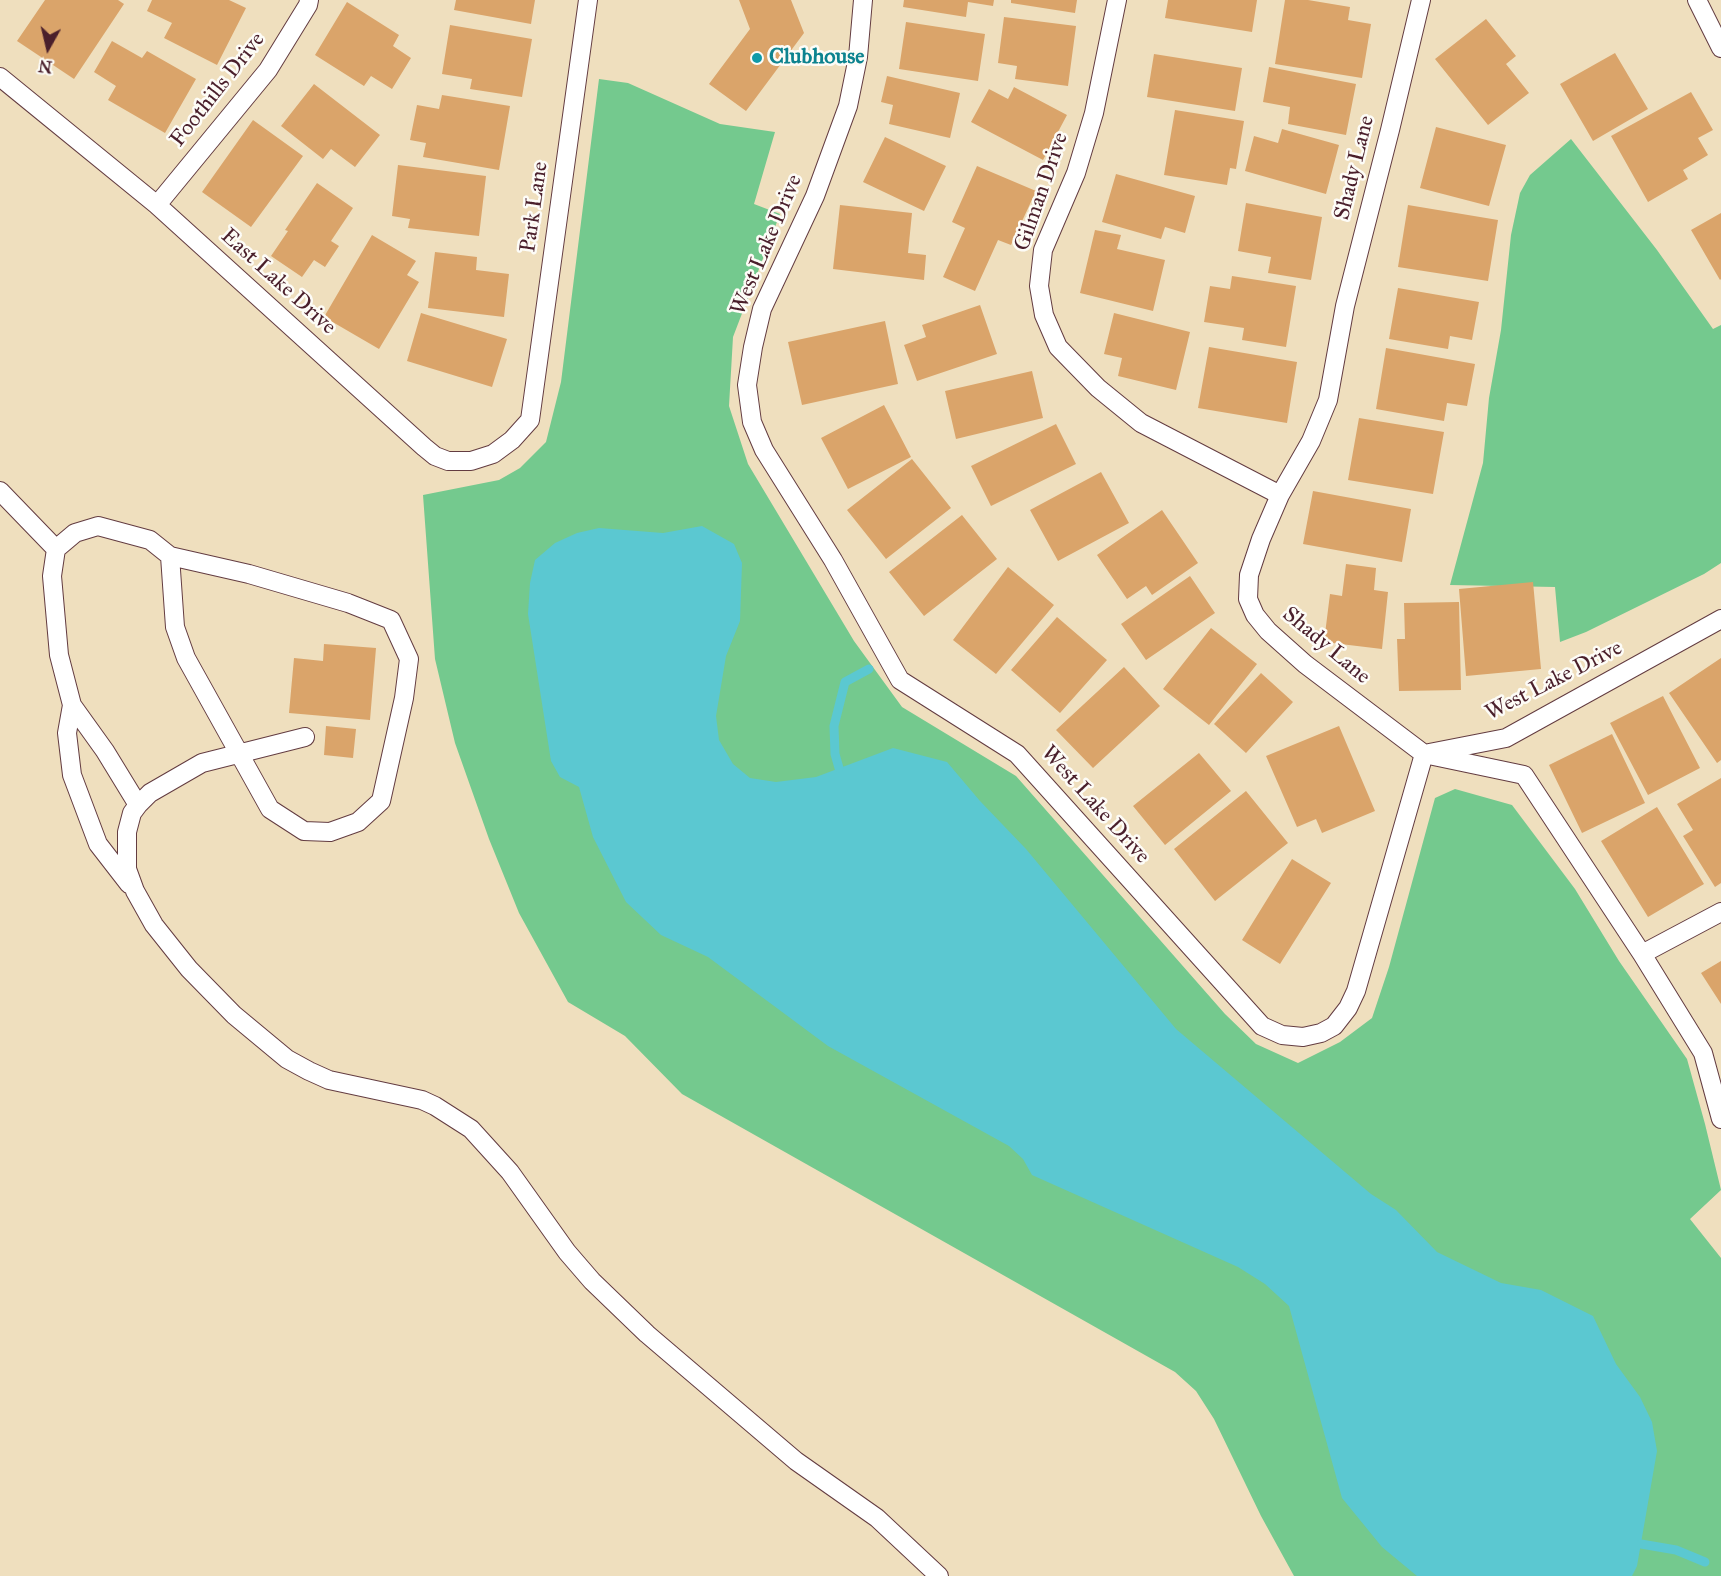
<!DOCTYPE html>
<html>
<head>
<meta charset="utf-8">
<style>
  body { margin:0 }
  #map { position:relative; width:1721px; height:1576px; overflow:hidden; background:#efdfbe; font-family:"IM FELL Great Primer",serif }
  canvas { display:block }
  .north { position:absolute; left:18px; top:18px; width:60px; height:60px; -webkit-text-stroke:4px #fdfcf7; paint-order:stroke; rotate:188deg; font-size:16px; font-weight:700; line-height:24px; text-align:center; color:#4a1f2b }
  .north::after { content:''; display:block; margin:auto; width:21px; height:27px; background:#4a1f2b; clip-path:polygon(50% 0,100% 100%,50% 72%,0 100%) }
</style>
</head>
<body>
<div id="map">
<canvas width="1721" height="1576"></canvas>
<div class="north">N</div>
</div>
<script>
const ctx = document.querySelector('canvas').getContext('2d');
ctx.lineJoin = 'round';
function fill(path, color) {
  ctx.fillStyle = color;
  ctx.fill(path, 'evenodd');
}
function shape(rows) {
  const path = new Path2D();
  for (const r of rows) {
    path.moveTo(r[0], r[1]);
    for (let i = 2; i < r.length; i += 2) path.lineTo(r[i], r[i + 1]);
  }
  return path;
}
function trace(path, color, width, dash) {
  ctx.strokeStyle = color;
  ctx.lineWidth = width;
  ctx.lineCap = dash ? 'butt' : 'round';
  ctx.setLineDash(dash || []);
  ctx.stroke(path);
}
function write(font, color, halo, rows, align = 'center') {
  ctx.font = font + ' "IM FELL Great Primer",serif';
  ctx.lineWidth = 5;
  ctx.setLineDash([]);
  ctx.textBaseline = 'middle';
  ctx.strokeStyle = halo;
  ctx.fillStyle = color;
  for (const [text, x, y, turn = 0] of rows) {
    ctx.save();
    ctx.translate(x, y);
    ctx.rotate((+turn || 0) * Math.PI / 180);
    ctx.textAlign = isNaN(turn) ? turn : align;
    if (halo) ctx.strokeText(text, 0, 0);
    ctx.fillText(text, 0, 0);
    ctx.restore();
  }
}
fill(shape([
  [599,79,628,83,720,124,775,132,754,204,780,214,733,337,729,406,748,464,854,641,902,707,1016,776,1225,1014,1256,1044,1298,1063,1340,1042,1372,1018,1389,967,1435,798,1455,789,1512,805,1575,889,1619,961,1687,1059,1705,1124,1721,1190,1690,1219,1721,1258,1721,1576,1294,1576,1261,1516,1214,1419,1196,1391,1175,1372,682,1094,625,1036,568,1002,519,913,489,839,455,743,435,659,423,495,499,480,520,468,546,442,561,382],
  [1571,139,1657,250,1713,329,1721,325,1721,563,1704,574,1586,632,1560,642,1555,587,1450,585,1483,463,1489,398,1501,330,1511,235,1520,193,1530,175]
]), '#74c98e');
fill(shape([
  [702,526,734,544,742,563,740,621,726,656,716,716,719,740,733,764,750,778,776,782,816,777,893,748,947,762,980,801,1026,849,1176,1029,1371,1194,1396,1210,1437,1252,1501,1283,1541,1290,1593,1316,1616,1364,1640,1397,1652,1422,1657,1451,1637,1566,1632,1576,1417,1576,1382,1547,1342,1498,1289,1306,1265,1284,1238,1267,1032,1175,1023,1159,1009,1146,828,1046,708,957,661,935,626,902,593,837,579,787,560,777,551,761,528,614,530,583,535,560,555,543,577,533,599,528,663,533]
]), '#5bc8d1');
trace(shape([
  [839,768,835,754,834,726,845,682,869,669],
  [1641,1544,1676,1550,1705,1562]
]), '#5bc8d1', 9);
fill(shape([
  [45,0,118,0,124,4,74,79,17,41],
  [152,0,229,0,246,8,217,65,164,38,172,23,147,11],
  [456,0,535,0,531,24,454,10],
  [739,0,791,0,804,33,746,111,709,84,750,29],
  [904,0,994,0,993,6,968,2,966,17,903,7],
  [1011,0,1077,0,1075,13,1011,3],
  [1168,0,1257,0,1252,32,1165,18],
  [1285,0,1308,0,1350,7,1348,20,1371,24,1362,78,1275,64],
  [347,2,399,35,393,46,411,58,392,89,371,76,364,86,315,55],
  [1004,17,1076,26,1068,86,1015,79,1017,66,998,63],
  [1486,19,1516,56,1506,64,1529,93,1488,125,1435,59],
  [906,22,985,34,978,81,899,69],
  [450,25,532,39,522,97,470,89,472,79,442,74],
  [112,41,142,58,147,51,196,79,165,133,108,100,116,86,94,72],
  [1615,53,1648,109,1593,141,1560,84],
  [1154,54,1242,68,1235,111,1147,97],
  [1269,67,1356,84,1346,135,1288,124,1290,107,1263,102],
  [887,76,960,93,950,138,889,124,893,105,881,102],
  [314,84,380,135,355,167,331,149,323,159,281,126],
  [1014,87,1067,115,1043,160,971,122,989,89,1008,99],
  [1691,92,1713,130,1698,138,1708,155,1683,170,1688,179,1648,202,1611,136],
  [442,95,510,106,499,170,423,157,426,143,410,140,417,105,439,109],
  [1175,110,1244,121,1236,169,1230,168,1227,185,1164,175],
  [253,120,303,156,251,227,202,192],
  [1436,127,1506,145,1489,206,1420,188],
  [1282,129,1339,145,1326,194,1245,171,1254,136,1278,143],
  [885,137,946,166,924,211,863,182],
  [398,165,486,176,479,236,408,228,410,219,392,216],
  [977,166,1036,191,1011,245,998,240,975,291,943,277,965,228,952,222],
  [1116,174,1195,196,1185,233,1165,227,1161,239,1102,222],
  [317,183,353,208,331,241,339,246,325,267,314,260,302,277,271,256,288,231,285,230],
  [1246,203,1322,217,1311,280,1268,273,1271,257,1238,251],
  [840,205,912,213,908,253,926,255,924,280,833,269],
  [1408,205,1498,220,1488,281,1398,267],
  [1721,213,1721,279,1720,280,1691,230],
  [1095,230,1121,235,1117,249,1165,260,1153,311,1080,293],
  [372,235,416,261,407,275,419,282,379,349,324,317],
  [435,252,477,257,476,270,509,274,504,317,428,308],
  [1232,276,1296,286,1286,347,1242,340,1244,328,1204,322,1210,286,1230,289],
  [1398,288,1479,302,1472,340,1450,336,1448,349,1389,339],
  [980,305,997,354,917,381,904,345,926,337,922,325],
  [421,313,507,339,492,387,407,361],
  [1114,313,1190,332,1176,390,1118,376,1122,358,1104,354],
  [885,321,898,384,802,405,788,342],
  [1209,347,1297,362,1287,423,1198,408],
  [1386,348,1475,364,1467,406,1447,403,1444,421,1376,409],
  [1032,371,1043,418,956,439,945,391],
  [884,405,911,457,848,489,821,438],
  [1359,418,1444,432,1433,494,1348,480],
  [1056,424,1076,464,991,506,971,466],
  [912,459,951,508,886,559,847,510],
  [1101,472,1129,523,1058,561,1030,510],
  [1313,491,1411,509,1402,562,1303,544],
  [1162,510,1198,563,1152,595,1146,586,1127,599,1097,555],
  [962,515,997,559,924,616,889,572],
  [1346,564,1376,568,1374,590,1388,592,1382,649,1324,642,1330,594,1342,596],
  [1008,567,1054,605,996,674,953,640],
  [1190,576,1215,613,1146,660,1121,624],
  [1533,582,1541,669,1466,676,1459,589],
  [1459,602,1461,690,1399,691,1397,639,1405,639,1404,603],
  [1057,617,1107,660,1060,713,1011,670],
  [1211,628,1257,664,1209,725,1163,689],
  [324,644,376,648,370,720,289,713,294,658,323,661],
  [1721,658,1721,760,1717,763,1669,693],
  [1124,667,1160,706,1093,768,1056,730],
  [1261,673,1293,702,1246,753,1214,724],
  [1663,696,1700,768,1648,795,1610,723],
  [326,726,356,729,353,758,324,755],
  [1339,726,1375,811,1322,833,1316,819,1297,827,1266,756],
  [1612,734,1645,803,1582,833,1549,765],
  [1199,753,1231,791,1165,845,1133,806],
  [1721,778,1721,883,1715,887,1683,836,1693,830,1677,804],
  [1246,791,1288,843,1215,901,1174,849],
  [1657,807,1704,884,1648,917,1601,841],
  [1292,859,1331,883,1280,964,1242,940],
  [1721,961,1721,1004,1701,973]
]), '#daa46a');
const lane = shape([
  [863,0,858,57,848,106,815,196,762,309,753,347,747,385,752,422,764,450,833,560,900,680,1017,754,1262,1026,1282,1035,1303,1037,1321,1033,1334,1026,1348,1008,1356,991,1424,754,1506,738,1721,619],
  [1117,0,1094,113,1076,173,1043,250,1039,286,1044,315,1058,347,1098,388,1141,423,1280,495],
  [1421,0,1390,130,1345,306,1328,400,1311,441,1280,495,1261,539,1249,575,1248,599,1255,615,1268,631,1305,664,1424,754,1524,775,1642,954,1703,1053,1721,1119],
  [1697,0,1721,48],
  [0,77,157,205,424,447,435,456,448,461,471,461,493,454,512,440,530,420,588,0],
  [157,205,268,70,308,5,309,0],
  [0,491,56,549],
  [72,705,67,733,72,775,98,844,129,884],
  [305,737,202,763,150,793,138,805,132,813,127,832,127,869,135,891,154,925,189,969,234,1015,287,1059,309,1071,329,1080,422,1100,435,1106,471,1129,510,1172,567,1252,592,1281,647,1334,796,1461,877,1518,939,1576],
  [138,805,105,751,72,705,59,655,52,576,56,549,75,533,98,526,150,540,170,556,175,627,186,658,270,809,304,831,330,832,358,822,381,801,404,698,409,659,391,620,348,603,249,574,170,556],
  [1642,954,1721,912]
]);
trace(lane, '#633c41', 20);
trace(lane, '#fff', 18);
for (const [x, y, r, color] of [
  [757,58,6,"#0f9aa8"]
]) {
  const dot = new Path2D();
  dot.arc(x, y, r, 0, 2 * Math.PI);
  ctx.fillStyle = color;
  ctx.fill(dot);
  trace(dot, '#fdfcf7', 2);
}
write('bold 22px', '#0d838f', '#fdfcf7', [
  ["Clubhouse",769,58]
], 'left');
write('22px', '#4a1f2b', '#fdfcf7', [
  ["Foothills Drive",218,90,-52],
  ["Shady Lane",1355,168,-76],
  ["Gilman Drive",1042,192,-71],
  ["Park Lane",535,207,-82],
  ["West Lake Drive",767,245,-67],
  ["East Lake Drive",278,282,42],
  ["Shady Lane",1326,646,40],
  ["West Lake Drive",1554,681,-27],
  ["West Lake Drive",1095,805,48]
]);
</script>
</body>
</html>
